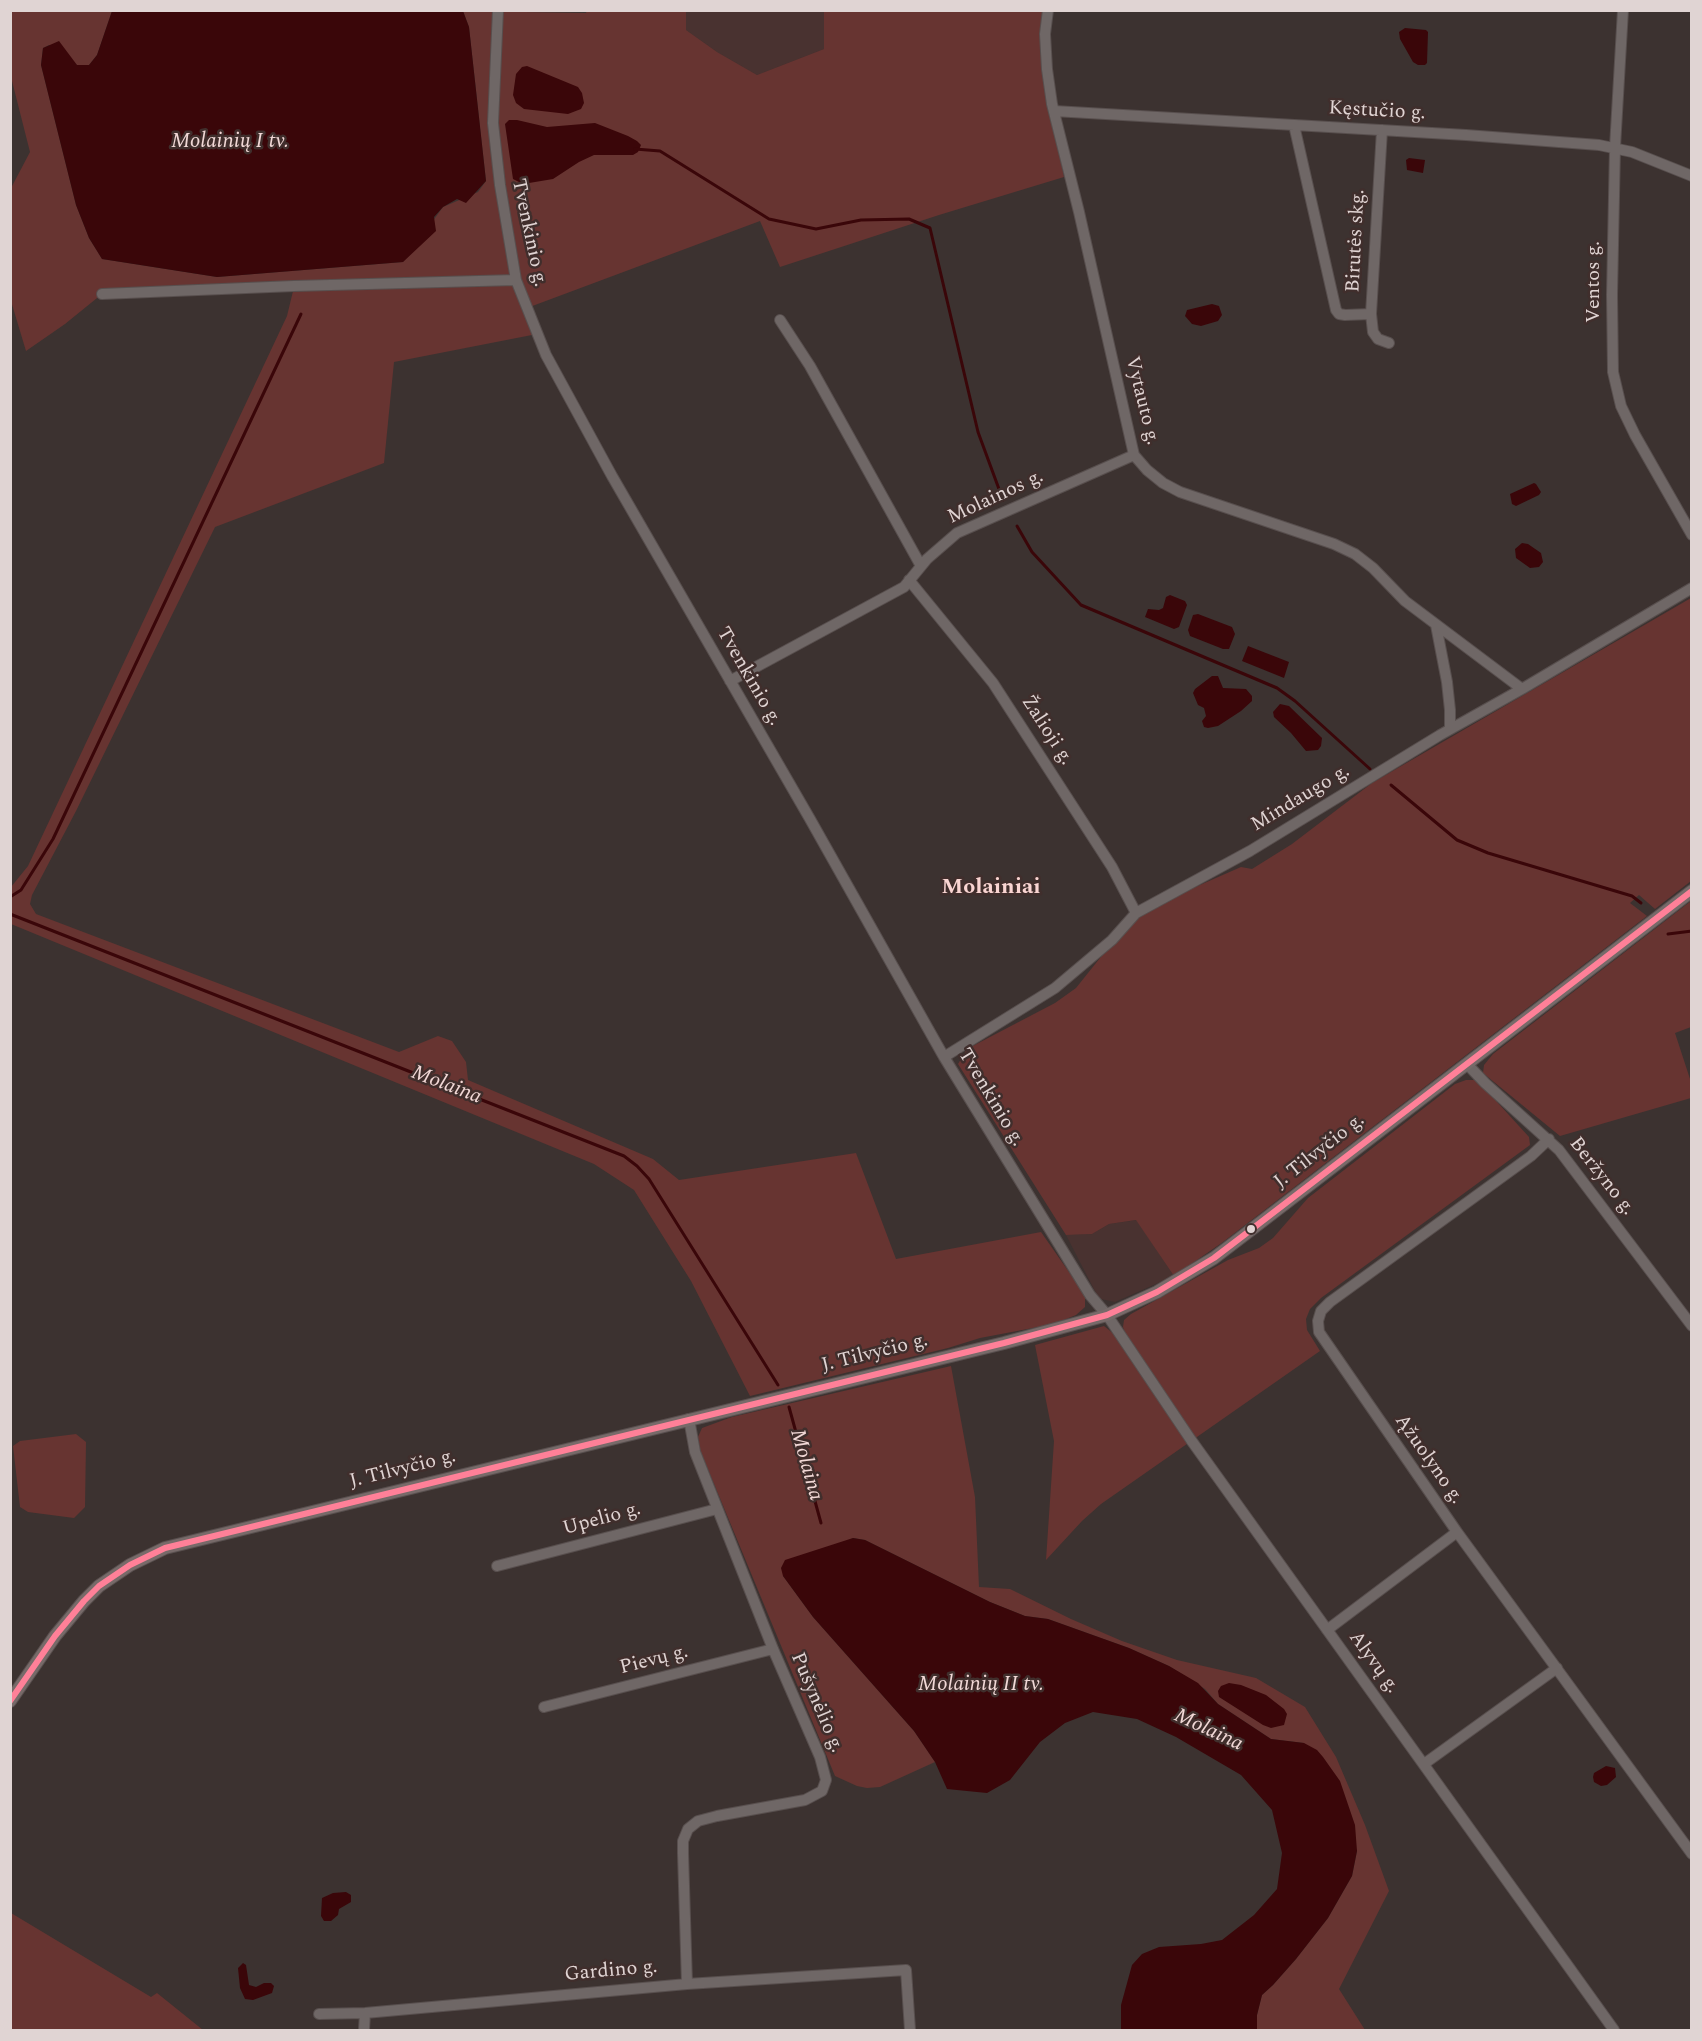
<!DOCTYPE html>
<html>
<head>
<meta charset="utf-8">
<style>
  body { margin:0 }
  #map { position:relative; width:1702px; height:2041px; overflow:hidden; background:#3c3230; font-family:Spectral,serif }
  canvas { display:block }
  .frame { position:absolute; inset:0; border:12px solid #e0d4d3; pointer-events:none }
</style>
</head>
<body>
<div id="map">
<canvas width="1702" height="2041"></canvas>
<div class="frame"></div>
</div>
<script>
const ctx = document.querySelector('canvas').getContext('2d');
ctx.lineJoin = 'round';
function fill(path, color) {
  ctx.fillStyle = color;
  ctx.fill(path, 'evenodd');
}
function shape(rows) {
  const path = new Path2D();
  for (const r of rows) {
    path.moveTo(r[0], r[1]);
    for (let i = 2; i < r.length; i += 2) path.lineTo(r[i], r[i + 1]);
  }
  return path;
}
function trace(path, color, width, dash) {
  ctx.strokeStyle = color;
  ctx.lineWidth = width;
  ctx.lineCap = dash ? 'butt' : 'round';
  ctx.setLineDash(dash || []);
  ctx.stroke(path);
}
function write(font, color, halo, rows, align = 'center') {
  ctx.font = font + ' Spectral,serif';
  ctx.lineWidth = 5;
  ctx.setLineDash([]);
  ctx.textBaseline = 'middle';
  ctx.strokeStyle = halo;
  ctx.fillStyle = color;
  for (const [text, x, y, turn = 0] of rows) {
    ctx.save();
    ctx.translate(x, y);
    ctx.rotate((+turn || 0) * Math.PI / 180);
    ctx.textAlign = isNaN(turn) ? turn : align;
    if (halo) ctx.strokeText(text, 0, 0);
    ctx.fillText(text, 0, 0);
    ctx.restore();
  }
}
fill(shape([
  [686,11,824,11,824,49,757,75,717,52,686,30],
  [1137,1220,1174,1276,1115,1302,1101,1299,1097,1295,1066,1235,1092,1234,1109,1224]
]), '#493230');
fill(shape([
  [587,10,686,11,686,30,717,52,757,75,824,49,824,11,1044,11,1045,79,1064,177,939,215,780,267,760,221,527,308,537,334,394,362,384,463,215,527,76,811,32,895,30,904,36,914,399,1052,438,1036,452,1041,466,1062,468,1080,653,1159,679,1180,856,1153,896,1259,1041,1232,1085,1295,1085,1307,1076,1315,1054,1324,980,1338,948,1348,750,1396,691,1281,634,1190,594,1164,11,924,11,887,28,866,287,316,294,287,102,294,65,324,26,351,11,301,10,190,30,152,11,77,11,11,112,11,97,55,89,65,77,65,49,45,43,48,41,65,76,205,89,238,102,259,217,277,403,262,443,207,478,192,486,181,469,27,463,11,586,13],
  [1691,598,1691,881,1655,909,1639,895,1630,903,1647,916,1223,1242,1174,1276,1136,1220,1109,1224,1092,1234,1066,1235,958,1064,967,1049,1055,1003,1076,988,1136,913,1241,867,1252,869,1292,844,1372,783],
  [1691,901,1691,1027,1675,1033,1691,1082,1691,1098,1560,1136,1483,1073,1484,1065,1493,1054],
  [1466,1080,1477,1080,1529,1137,1530,1145,1321,1298,1310,1309,1306,1319,1307,1330,1320,1351,1101,1504,1082,1521,1046,1560,1054,1441,1035,1345,1104,1326,1114,1334,1127,1338,1123,1327,1124,1320,1131,1314,1228,1260,1259,1248,1273,1238,1308,1198,1455,1084],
  [951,1366,975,1497,979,1587,1010,1589,1071,1619,1122,1641,1177,1660,1256,1678,1305,1707,1336,1757,1365,1825,1389,1891,1339,1989,1365,2030,1257,2030,1257,2015,1262,1995,1273,1985,1296,1959,1328,1918,1352,1876,1357,1851,1304,1743,1271,1739,1218,1704,1205,1689,1169,1666,1129,1648,1048,1619,1025,1616,990,1602,865,1540,853,1538,783,1576,813,1617,914,1731,935,1762,880,1787,867,1788,857,1786,835,1776,700,1450,698,1437,702,1428,732,1417],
  [76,1434,86,1442,85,1507,74,1518,28,1512,20,1507,13,1446,20,1441],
  [11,1913,151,1997,157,1993,203,2030,11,2030]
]), '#673431');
fill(shape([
  [112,11,463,11,469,27,486,181,466,203,457,199,443,207,434,217,436,231,403,262,217,277,102,259,89,238,76,205,41,65,43,48,59,41,77,65,89,65,97,55],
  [1405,28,1426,30,1428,32,1427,63,1425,65,1418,65,1413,62,1400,39,1399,32],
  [527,66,578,87,582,93,584,103,581,109,568,114,524,109,516,103,513,95,516,74,522,67],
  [509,120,517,120,547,127,595,123,628,136,637,141,641,145,638,152,633,155,594,155,579,162,553,179,523,184,513,179,505,124],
  [1409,158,1425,160,1423,173,1407,170,1406,160],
  [1212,304,1219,306,1222,315,1218,321,1201,326,1192,324,1185,316,1187,310],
  [1534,483,1536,484,1541,492,1539,495,1516,506,1512,504,1510,494],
  [1522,543,1528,544,1541,553,1543,562,1539,567,1530,568,1516,558,1515,549],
  [1170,595,1185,601,1187,605,1179,627,1174,629,1145,617,1148,609,1159,610,1163,608,1166,597],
  [1198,614,1232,627,1235,634,1229,649,1223,649,1190,636,1188,630,1193,615],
  [1248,646,1289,662,1284,678,1242,661],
  [1212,676,1218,676,1223,688,1246,689,1252,696,1252,701,1241,711,1218,726,1208,728,1204,727,1202,721,1206,716,1204,708,1198,705,1193,693,1195,689],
  [1280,704,1289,706,1322,738,1321,746,1318,750,1306,751,1291,733,1274,717,1273,712],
  [853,1538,865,1540,990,1602,1025,1616,1048,1619,1129,1648,1169,1666,1198,1683,1218,1704,1271,1739,1304,1743,1317,1750,1323,1757,1340,1781,1355,1825,1357,1851,1352,1876,1328,1918,1296,1959,1273,1985,1262,1995,1257,2015,1257,2030,1121,2030,1121,2005,1132,1965,1142,1954,1159,1947,1201,1944,1222,1940,1254,1915,1277,1889,1282,1853,1272,1810,1241,1775,1176,1737,1137,1719,1093,1712,1065,1723,1040,1742,1010,1780,987,1793,947,1789,935,1762,914,1731,813,1617,783,1576,781,1568,785,1560],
  [1229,1683,1241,1685,1266,1695,1284,1709,1287,1714,1284,1725,1271,1728,1263,1725,1219,1697,1218,1691,1221,1686],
  [1606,1766,1615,1768,1616,1777,1607,1785,1601,1786,1594,1782,1593,1777,1594,1773],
  [346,1892,351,1895,351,1902,339,1909,338,1915,331,1921,324,1921,321,1916,322,1898,333,1893],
  [243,1963,246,1965,249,1985,256,1987,264,1983,271,1983,274,1986,272,1993,253,2000,245,1999,240,1988,238,1968]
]), '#3a0609');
trace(shape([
  [635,149,660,151,769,219,816,229,861,220,909,219,930,228,978,432,1003,500],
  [1017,526,1032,552,1081,605,1277,688,1295,701,1370,769],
  [1391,785,1457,840,1488,853,1632,896,1641,903],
  [10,897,21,890,53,839,301,314],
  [10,914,624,1156,637,1166,649,1179,778,1385],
  [1668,934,1692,931],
  [789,1407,821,1523]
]), '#3a0609', 3);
const minor = shape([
  [498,10,493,123,500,185,516,280,546,355,612,476,810,819,944,1057,1090,1295,1107,1315,1191,1440,1614,2030],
  [1048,10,1045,34,1047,69,1052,104,1079,212,1134,455,1147,470,1163,483,1180,492,1334,544,1355,554,1373,568,1405,601,1522,689],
  [1623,10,1615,147,1612,295,1613,372,1621,406,1635,435,1692,535],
  [1054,111,1466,135,1599,145,1632,152,1692,176],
  [1294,125,1336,310,1339,314,1345,315,1371,314],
  [1382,130,1371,314,1373,332,1378,339,1389,343],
  [102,294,294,286,516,280],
  [780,320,810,366,921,566],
  [909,580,993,683,1112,867,1136,913],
  [1436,625,1447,682,1450,710,1450,729],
  [730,681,904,587,927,559,957,533,1134,455],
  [944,1057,1055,988,1112,940,1136,913,1250,851,1440,735,1522,689,1692,588],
  [1467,1064,1485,1083,1559,1150,1692,1326],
  [1549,1139,1531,1156,1330,1302,1321,1311,1318,1321,1319,1332,1457,1532,1692,1854],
  [497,1566,717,1509],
  [1327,1630,1457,1532],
  [544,1707,773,1649],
  [1424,1764,1557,1668],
  [687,1984,683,1853,683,1841,688,1829,698,1821,717,1816,805,1800,822,1791,826,1780,820,1757,773,1649,695,1452,689,1419],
  [319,2014,365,2013,687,1984,906,1970,910,2030],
  [364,2030,365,2013]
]);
const major = shape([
  [10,1701,55,1636,84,1601,99,1586,130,1565,165,1548,1004,1343,1107,1315,1157,1292,1214,1258,1252,1229,1692,891]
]);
trace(minor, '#584f4e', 12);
trace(major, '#584f4e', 14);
trace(minor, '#6f6766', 10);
trace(major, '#776a69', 12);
trace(shape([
  [10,1701,55,1636,84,1601,99,1586,130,1565,165,1548,1004,1343,1107,1315,1157,1292,1214,1258,1252,1229,1692,891]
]), '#ff8098', 6);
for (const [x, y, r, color] of [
  [1251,1229,5,"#e0d4d3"]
]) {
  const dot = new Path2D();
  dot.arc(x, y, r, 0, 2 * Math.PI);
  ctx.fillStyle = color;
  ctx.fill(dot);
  trace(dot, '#402e2c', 2);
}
write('20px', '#e0d4d3', '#402e2c', [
  ["Kęstučio g.",1377,112,3],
  ["Tvenkinio g.",528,233,78],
  ["Birutės skg.",1357,241,-87],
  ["Ventos g.",1595,282,-90],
  ["Vytauto g.",1141,401,76],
  ["Molainos g.",996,498,-25],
  ["Tvenkinio g.",748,677,60],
  ["Žalioji g.",1046,731,57],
  ["Mindaugo g.",1301,799,-31],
  ["Tvenkinio g.",990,1098,59],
  ["J. Tilvyčio g.",1320,1152,-38],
  ["Beržyno g.",1601,1177,52],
  ["J. Tilvyčio g.",875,1354,-14],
  ["Ąžuolyno g.",1428,1460,55],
  ["J. Tilvyčio g.",403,1470,-14],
  ["Upelio g.",602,1520,-15],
  ["Pievų g.",654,1661,-14],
  ["Alyvų g.",1373,1663,54],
  ["Pušynėlio g.",816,1703,67],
  ["Gardino g.",611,1972,-5]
]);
write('italic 21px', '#f1d8d6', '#402e2c', [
  ["Molainių I tv.",230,143],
  ["Molaina",446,1086,21],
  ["Molaina",805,1465,74],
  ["Molainių II tv.",981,1686],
  ["Molaina",1208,1731,25]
]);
write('bold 22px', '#f9d5d2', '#402e2c', [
  ["Molainiai",991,889]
]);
</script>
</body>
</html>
